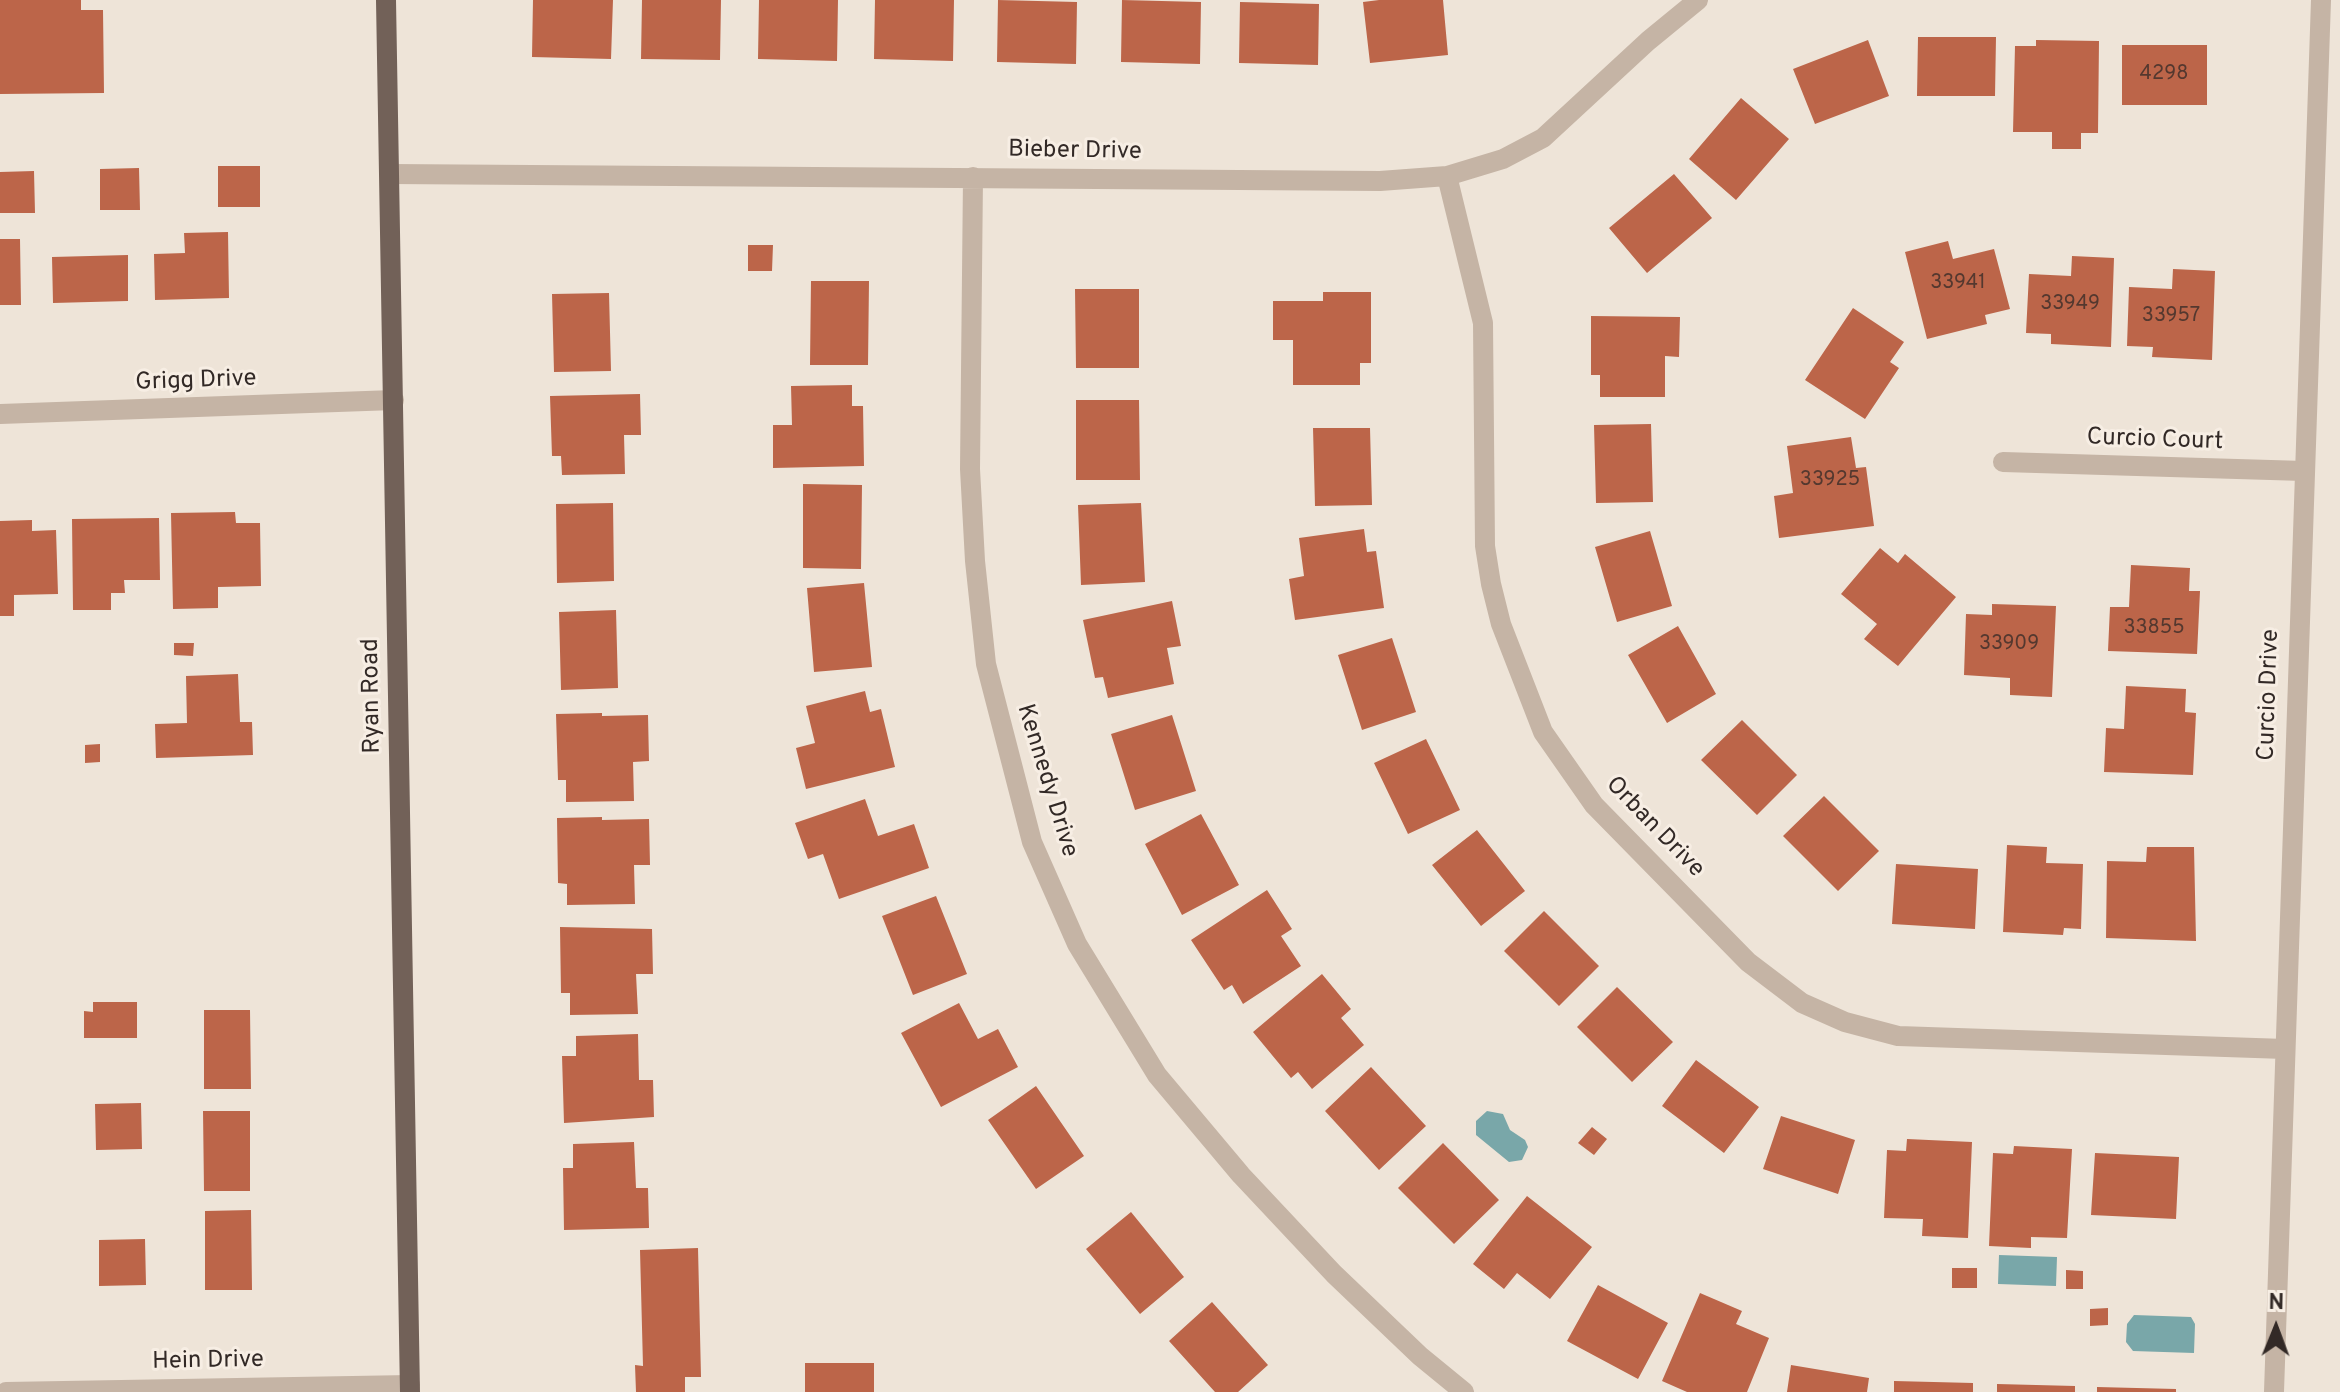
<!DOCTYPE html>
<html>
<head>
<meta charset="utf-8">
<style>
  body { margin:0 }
  #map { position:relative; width:2340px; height:1392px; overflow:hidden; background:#eee4d8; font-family:Overpass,sans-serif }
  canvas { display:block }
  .north { position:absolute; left:2236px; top:1288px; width:80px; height:80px; -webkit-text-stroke:6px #f7eee4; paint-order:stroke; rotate:1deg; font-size:22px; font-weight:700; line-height:32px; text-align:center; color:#322926 }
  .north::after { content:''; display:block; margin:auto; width:28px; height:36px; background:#322926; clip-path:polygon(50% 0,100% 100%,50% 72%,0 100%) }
</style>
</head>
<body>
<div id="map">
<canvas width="2340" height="1392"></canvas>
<div class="north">N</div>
</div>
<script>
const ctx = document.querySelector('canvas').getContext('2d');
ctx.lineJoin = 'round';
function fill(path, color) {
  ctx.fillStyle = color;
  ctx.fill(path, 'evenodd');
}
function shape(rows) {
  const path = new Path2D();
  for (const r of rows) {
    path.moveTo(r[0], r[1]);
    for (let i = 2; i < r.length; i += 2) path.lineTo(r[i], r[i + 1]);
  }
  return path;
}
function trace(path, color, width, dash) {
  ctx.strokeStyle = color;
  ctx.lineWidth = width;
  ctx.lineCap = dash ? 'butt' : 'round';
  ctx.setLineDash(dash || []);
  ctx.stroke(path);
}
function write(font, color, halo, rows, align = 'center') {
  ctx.font = font + ' Overpass,sans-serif';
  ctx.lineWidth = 6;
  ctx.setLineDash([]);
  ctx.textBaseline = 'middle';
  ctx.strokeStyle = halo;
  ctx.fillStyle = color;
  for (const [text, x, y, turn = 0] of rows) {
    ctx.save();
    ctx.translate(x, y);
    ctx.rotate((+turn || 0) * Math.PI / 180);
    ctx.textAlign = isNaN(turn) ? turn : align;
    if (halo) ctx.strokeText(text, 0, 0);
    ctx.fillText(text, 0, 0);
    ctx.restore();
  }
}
fill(shape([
  [1487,1111,1503,1114,1510,1130,1525,1140,1528,1147,1522,1160,1509,1162,1476,1135,1476,1121],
  [1999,1255,2057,1257,2056,1286,1998,1284],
  [2134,1315,2191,1317,2195,1324,2194,1353,2133,1351,2126,1342,2127,1324]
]), '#79a7a9');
fill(shape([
  [0,0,81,0,81,10,103,10,104,93,0,94],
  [533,0,613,0,611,59,532,57],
  [642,0,721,0,720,60,641,59],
  [759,0,838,0,837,61,758,59],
  [875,0,954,0,953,61,874,59],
  [998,0,1077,2,1076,64,997,62],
  [1122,0,1201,2,1200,64,1121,62],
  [1379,0,1443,0,1448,55,1370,63,1363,2],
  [1240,2,1319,4,1318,65,1239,63],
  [1918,37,1996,37,1995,96,1917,96],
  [1868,40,1889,96,1815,124,1793,69],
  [2036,40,2099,41,2098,133,2081,133,2081,149,2052,149,2052,132,2013,132,2015,46,2036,46],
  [2122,45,2207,45,2207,105,2122,105],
  [1741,98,1789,139,1736,200,1689,159],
  [218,166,260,166,260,207,218,207],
  [139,168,140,210,100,210,100,169],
  [34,171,35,213,0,213,0,172],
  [1674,174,1712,218,1647,273,1609,228],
  [228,232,229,298,155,300,154,254,185,253,184,233],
  [0,239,20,239,21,305,0,305],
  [1948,241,1953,259,1994,249,2010,309,1985,315,1987,324,1927,339,1905,252],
  [748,245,773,245,772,271,748,271],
  [128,255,128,301,53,303,52,257],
  [2072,256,2114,258,2111,347,2051,344,2051,334,2026,333,2029,274,2071,276],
  [2173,269,2215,271,2212,360,2152,357,2153,347,2127,346,2129,287,2172,289],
  [811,281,869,281,868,365,810,365],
  [1075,289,1139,289,1139,368,1076,368],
  [1323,292,1371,292,1371,363,1360,363,1360,385,1293,385,1293,340,1273,340,1273,301,1323,301],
  [609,293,611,371,554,372,552,294],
  [1853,308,1904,342,1890,362,1899,368,1865,419,1805,380],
  [1591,316,1680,317,1679,357,1665,356,1665,397,1600,397,1600,375,1591,375],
  [852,385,852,406,863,406,864,466,773,468,773,425,792,425,791,386],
  [640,394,641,435,624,435,625,474,562,475,561,456,552,456,550,396],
  [1076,400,1139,400,1140,480,1076,480],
  [1651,424,1653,502,1596,503,1594,425],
  [1313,428,1370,428,1372,505,1315,506],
  [1851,437,1856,468,1866,467,1874,526,1779,538,1774,496,1793,493,1787,446],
  [803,484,862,485,861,569,803,568],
  [613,503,614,581,557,583,556,504],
  [1141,503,1145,582,1081,585,1078,505],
  [235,512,236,523,260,523,261,586,218,587,218,608,173,609,171,513],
  [159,518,160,580,124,580,125,593,111,593,111,610,73,610,72,519],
  [32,520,32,531,56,530,58,594,14,595,14,616,0,616,0,521],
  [1364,529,1367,552,1376,551,1384,608,1295,620,1289,579,1304,576,1299,538],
  [1650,531,1672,606,1617,622,1595,547],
  [1880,548,1898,563,1905,554,1956,597,1898,666,1864,639,1877,624,1841,594],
  [2131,565,2190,568,2189,591,2200,591,2197,654,2108,651,2110,607,2129,607],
  [864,583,872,667,814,672,807,588],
  [1172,601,1181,646,1167,648,1174,684,1108,698,1103,677,1095,678,1083,620],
  [1992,604,2056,606,2052,697,2010,695,2010,678,1964,675,1966,614,1992,615],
  [616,610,618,688,561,690,559,612],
  [1678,626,1716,694,1667,723,1628,655],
  [1392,638,1416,712,1362,730,1338,655],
  [174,643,194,643,193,656,174,655],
  [238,674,240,722,252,722,253,755,156,758,155,724,187,723,186,676],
  [2126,686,2186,689,2185,712,2196,713,2193,775,2104,772,2106,728,2124,729],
  [865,691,870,712,881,709,895,767,806,789,796,748,815,743,806,706],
  [602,713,602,716,648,715,649,761,633,762,634,801,566,802,566,780,558,780,556,714],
  [1172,715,1196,791,1135,810,1111,734],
  [1742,720,1797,775,1757,815,1701,760],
  [1426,739,1460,810,1408,834,1374,763],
  [100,744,100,762,85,763,85,745],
  [1824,796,1879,851,1838,891,1783,836],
  [865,799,878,836,914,824,929,868,839,899,823,854,808,859,795,823],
  [1201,814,1239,885,1182,915,1145,844],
  [602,817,602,820,649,819,650,865,634,865,635,904,567,905,567,884,558,883,557,818],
  [1477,830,1525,891,1481,926,1432,865],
  [2007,845,2047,847,2046,863,2083,864,2081,929,2064,928,2063,935,2003,932],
  [2147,847,2194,847,2196,941,2106,938,2107,861,2146,862],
  [1896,864,1978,869,1975,929,1892,924],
  [1267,890,1292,929,1281,936,1301,966,1243,1004,1232,985,1224,990,1191,940],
  [936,896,967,974,913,995,882,916],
  [1544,911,1599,966,1559,1006,1504,951],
  [560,927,652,929,653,974,636,974,638,1014,570,1015,570,993,561,993],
  [1322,974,1351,1009,1341,1018,1364,1045,1312,1089,1298,1072,1291,1078,1253,1032],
  [1617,987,1673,1042,1632,1082,1577,1027],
  [93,1002,137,1002,137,1038,84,1038,84,1011,93,1012],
  [959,1003,978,1039,998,1029,1018,1067,941,1107,901,1033],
  [204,1010,250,1010,251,1089,204,1089],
  [638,1034,639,1080,653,1080,654,1117,564,1123,562,1056,576,1056,576,1036],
  [1696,1060,1759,1107,1724,1153,1662,1106],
  [1371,1067,1426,1126,1379,1170,1325,1111],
  [1036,1086,1084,1156,1036,1189,988,1120],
  [141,1103,142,1149,96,1150,95,1104],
  [203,1111,250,1111,250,1191,204,1191],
  [1781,1116,1855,1140,1838,1194,1763,1169],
  [1592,1127,1607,1139,1594,1155,1578,1143],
  [1907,1139,1972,1142,1968,1238,1922,1236,1923,1219,1884,1218,1887,1150,1906,1151],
  [634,1142,636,1188,648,1188,649,1228,564,1230,563,1168,573,1168,573,1144],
  [1443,1143,1499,1200,1454,1244,1398,1188],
  [2014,1146,2072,1149,2067,1238,2031,1237,2031,1248,1989,1246,1993,1153,2013,1154],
  [2095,1153,2179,1157,2176,1219,2091,1215],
  [1527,1196,1592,1247,1550,1299,1517,1273,1504,1289,1473,1264],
  [251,1210,252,1290,205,1290,205,1211],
  [1131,1212,1184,1277,1140,1314,1086,1249],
  [145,1239,146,1285,99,1286,99,1240],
  [698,1248,701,1377,685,1377,685,1392,636,1392,635,1365,643,1366,640,1250],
  [1952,1268,1977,1268,1977,1288,1952,1288],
  [2066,1270,2083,1271,2083,1289,2066,1289],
  [1598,1285,1668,1323,1638,1379,1567,1341],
  [1700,1293,1742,1311,1736,1324,1769,1338,1747,1392,1687,1392,1662,1381],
  [1212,1302,1268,1365,1238,1392,1215,1392,1169,1341],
  [2108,1308,2108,1325,2090,1326,2090,1309],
  [805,1363,874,1363,874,1392,805,1392],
  [1791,1365,1869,1378,1867,1392,1787,1392],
  [1894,1381,1973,1383,1973,1392,1894,1392],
  [1997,1384,2075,1386,2075,1392,1997,1392],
  [2097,1387,2176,1389,2176,1392,2097,1392]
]), '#bc6549');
trace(shape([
  [390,174,1380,181,1447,176,1503,159,1543,138,1648,41,1698,0],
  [1447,176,1483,323,1485,546,1491,584,1501,624,1543,732,1594,805,1748,962,1802,1003,1845,1022,1898,1036,2285,1049],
  [973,177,970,469,975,561,986,664,1032,842,1077,944,1157,1075,1241,1175,1334,1274,1420,1356,1464,1392],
  [0,414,394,400],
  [2003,462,2304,471],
  [6,1392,410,1385],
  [2274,1392,2321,0]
]), '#c5b4a5', 20);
trace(shape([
  [386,0,410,1392]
]), '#726158', 20);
write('20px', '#54382f', null, [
  ["4298",2164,75],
  ["33941",1958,284],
  ["33949",2070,305],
  ["33957",2171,317],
  ["33925",1830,481],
  ["33855",2154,629],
  ["33909",2009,645]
]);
write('24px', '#322926', '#f7eee4', [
  ["Bieber Drive",1075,152,1],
  ["Grigg Drive",196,382,-2],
  ["Curcio Court",2155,441,2],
  ["Curcio Drive",2270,695,-88],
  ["Ryan Road",373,696,-91],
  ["Kennedy Drive",1046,781,73],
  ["Orban Drive",1654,828,46],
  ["Hein Drive",208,1362,-1]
]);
</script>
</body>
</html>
